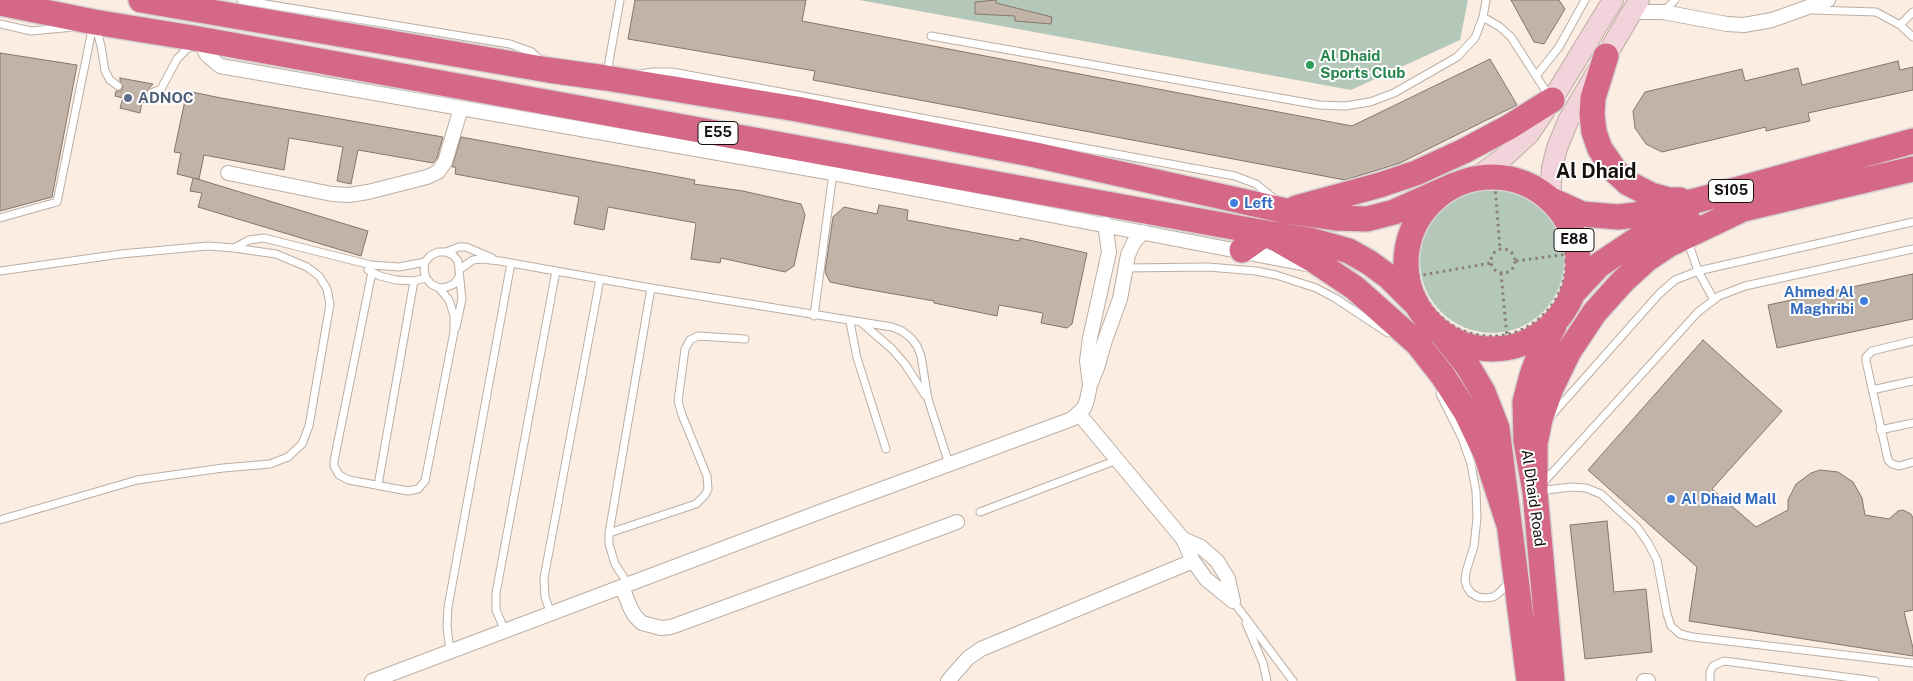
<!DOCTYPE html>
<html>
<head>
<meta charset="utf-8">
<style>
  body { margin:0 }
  canvas { display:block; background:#fcede2 }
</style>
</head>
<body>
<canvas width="1913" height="681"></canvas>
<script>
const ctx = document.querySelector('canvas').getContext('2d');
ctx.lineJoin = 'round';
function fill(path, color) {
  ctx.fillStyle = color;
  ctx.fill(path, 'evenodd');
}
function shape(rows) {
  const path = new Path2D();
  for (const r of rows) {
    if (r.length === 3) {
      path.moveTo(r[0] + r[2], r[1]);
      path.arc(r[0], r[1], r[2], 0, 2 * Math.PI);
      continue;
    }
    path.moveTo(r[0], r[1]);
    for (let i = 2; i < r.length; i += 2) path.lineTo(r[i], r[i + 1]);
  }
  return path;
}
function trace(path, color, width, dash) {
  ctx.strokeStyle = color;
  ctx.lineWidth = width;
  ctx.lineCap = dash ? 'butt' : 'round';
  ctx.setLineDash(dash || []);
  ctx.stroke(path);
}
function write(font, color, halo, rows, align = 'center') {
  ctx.font = font + ' "Public Sans",sans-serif';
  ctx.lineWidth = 4;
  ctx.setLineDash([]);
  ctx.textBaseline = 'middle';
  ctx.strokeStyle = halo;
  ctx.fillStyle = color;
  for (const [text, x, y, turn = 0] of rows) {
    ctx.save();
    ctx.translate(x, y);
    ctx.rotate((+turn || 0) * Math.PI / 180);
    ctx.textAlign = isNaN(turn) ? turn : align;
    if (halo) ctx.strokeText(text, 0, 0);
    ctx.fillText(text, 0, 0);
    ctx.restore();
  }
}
fill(shape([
  [859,0,1468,0,1460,40,1351,90],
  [1492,261,72]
]), '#b3c8b9');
const building = shape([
  [635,0,806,0,802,21,1352,126,1490,59,1517,105,1400,163,1345,180,813,80,815,71,628,39,635,0],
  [996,0,996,3,1052,17,1051,24,1015,21,1015,16,975,14,975,2,996,0],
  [1511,0,1559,0,1565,9,1544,44,1534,42,1511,0],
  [0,53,77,65,52,197,0,211,0,53],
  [1898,61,1900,70,1913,67,1913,90,1808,113,1810,121,1766,131,1766,127,1662,152,1646,144,1635,128,1633,111,1645,92,1742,69,1745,81,1798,68,1802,85,1898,61],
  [120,78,153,84,146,92,146,95,150,98,149,103,142,102,140,113,120,108,123,98,115,96,116,91,121,91,123,87,120,81,120,78],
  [187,91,221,98,443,137,437,158,433,163,358,150,351,184,337,181,343,147,289,138,284,170,204,155,199,179,194,178,368,231,361,256,198,207,202,193,190,191,193,178,177,174,181,153,174,152,187,91],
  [461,137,695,180,694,184,743,191,801,204,805,215,794,266,785,272,721,258,720,263,691,259,696,223,608,207,604,230,574,224,579,197,455,174,456,167,452,167,461,137],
  [879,205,908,210,907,220,1019,241,1020,238,1087,253,1072,324,1067,328,1041,323,1043,313,999,305,997,316,934,303,934,301,854,287,830,282,825,272,833,217,844,207,877,214,879,205],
  [1913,274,1913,319,1777,348,1768,305,1913,274],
  [1703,340,1782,411,1712,489,1756,527,1788,510,1788,500,1796,484,1811,473,1820,470,1838,472,1853,482,1862,498,1865,515,1889,519,1898,511,1903,510,1911,514,1913,518,1913,610,1904,612,1913,648,1913,656,1689,621,1697,567,1588,470,1703,340],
  [1607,521,1614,592,1646,589,1652,652,1585,659,1570,525,1607,521]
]);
fill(building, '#c1b3a8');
trace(building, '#83766c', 1);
const lane = shape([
  [241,0,510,44,532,52,540,61],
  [1813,10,1876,12,1900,25,1913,37],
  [1663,12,1675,0],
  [1483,17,1500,27,1511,37,1549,96],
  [0,24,31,31,74,27],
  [1900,25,1913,12],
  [96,27,101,46,105,71,110,80,118,86],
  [931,36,1319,105,1345,106,1370,102,1394,93,1457,57,1475,38,1483,17,1486,0],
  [607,73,620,0],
  [640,74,653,72,672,72,1235,176,1256,184,1277,201],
  [1536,76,1559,47,1585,0],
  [151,93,161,89,177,59,192,44],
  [0,218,57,202,93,25],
  [1687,239,1698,271,1714,300],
  [234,248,249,240,264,238,371,265,399,267,425,262],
  [446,252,459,247,466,247,492,258],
  [1125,268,1208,267,1256,271,1276,275,1316,288,1335,298,1388,333],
  [460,269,473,260,481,259,500,261,651,288,892,327,902,331,911,338,917,346,921,356,928,399,949,464],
  [368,270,380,276,396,280,414,281,426,278],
  [0,271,121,254,208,246,234,248,276,254,307,267,319,276,327,289,330,304,309,426,302,444,288,457,270,464,223,468,137,480,0,520],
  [372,272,334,461,334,466,339,475,349,480,408,491,418,489,425,481,454,332,454,316,449,300,439,288],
  [814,316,833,173],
  [850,322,857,358,886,449],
  [862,323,892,349,905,364,925,395],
  [456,327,462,299,458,261,453,255,446,252,438,252,430,256,425,262,424,270,426,278,431,284,439,288,447,287,454,284,459,277],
  [1913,341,1872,351,1866,357,1866,361,1888,460,1892,464,1899,466,1913,462],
  [1872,390,1913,381],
  [1440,394,1462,438,1471,464,1476,491,1477,518,1474,546,1466,572,1465,580,1467,587,1471,593,1478,597,1485,598,1493,597,1499,593,1511,580],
  [1551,416,1659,294,1675,280,1698,271,1913,222],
  [1880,430,1913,423],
  [1542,484,1698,312,1719,296,1745,286,1913,249],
  [378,485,414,281],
  [1538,491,1571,487,1586,488,1601,494,1637,527,1648,543,1657,560,1667,614,1671,626,1680,634,1693,637,1913,663],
  [980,512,1117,460],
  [609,533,696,504,705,495,708,489,707,476,682,415,678,401,685,349,690,340,698,336,745,339],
  [628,584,615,564,609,544,609,533,651,288],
  [1233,601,1293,681],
  [551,614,545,597,544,578,600,279],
  [1246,623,1263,663,1267,681],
  [505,631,496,610,496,593,556,271],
  [450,651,447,626,448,607,511,263],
  [1710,681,1710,672,1713,666,1724,661,1875,681]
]);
const street = shape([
  [1632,12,1663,12,1727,24,1744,25,1772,20,1828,0],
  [199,39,207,55,220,66,833,173,1306,264],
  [228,173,332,194,349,195,368,192,427,177,438,172,445,162,461,108],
  [1090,384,1087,361,1090,338,1109,252,1105,224],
  [1079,414,1183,539,1193,561,1206,579,1233,601],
  [1183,539,1201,547,1217,561,1228,579,1233,601],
  [622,587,630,607,635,616,642,623,661,628,671,627,957,522],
  [372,681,833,507,1072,419,1084,408,1087,400,1090,385,1097,368,1105,340,1120,299,1128,255,1134,242,1143,232],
  [948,681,968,658,981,649,1193,561],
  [1644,681,1648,681]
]);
const secondary = shape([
  [1474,179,1502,159,1529,134,1552,100,1613,0],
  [1550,199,1552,168,1557,148,1568,121,1639,0]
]);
const highway = shape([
  [141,0,548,70,606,78,797,109,1031,154,1286,211,1335,218,1367,219,1394,212,1455,185],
  [0,3,94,22,199,39,1266,233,1310,240,1349,251,1370,263,1389,277,1417,305],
  [1606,56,1593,98,1592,114,1594,132,1600,149,1616,172,1628,183,1651,195,1669,200,1680,200],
  [1492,263,86],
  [1551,200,1582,214,1618,217,1635,215,1695,201,1913,141],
  [1296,208,1380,185,1416,173,1464,151,1509,127,1552,100],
  [1726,213,1913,169],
  [1242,250,1266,233,1315,261,1355,288,1418,344,1443,376,1466,412,1486,454,1508,522],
  [1572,294,1599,265,1638,239,1669,226,1689,222],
  [1444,336,1467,365,1483,392,1497,428,1529,681],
  [1535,492,1535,444,1540,419,1551,388,1569,351,1595,312,1623,281,1647,259,1668,245,1741,210],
  [1552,681,1535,492,1526,441,1525,402,1532,375,1540,353,1554,326]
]);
trace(lane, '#bcaea3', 9);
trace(street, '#bcaea3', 16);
trace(secondary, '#bcaea3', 22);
trace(highway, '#d5d4d3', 28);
trace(shape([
  [1495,185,1500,249],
  [1491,261,75],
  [1503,261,12],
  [1516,261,1577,253],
  [1501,273,1508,348],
  [1417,276,1491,263]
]), '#8a8079', 3, [2.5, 4]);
trace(lane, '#fff', 7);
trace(street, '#fff', 14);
trace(secondary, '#f2d2db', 20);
trace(highway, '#d56886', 25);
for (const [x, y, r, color] of [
  [1310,65,5,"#2e9e5b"],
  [128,98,5,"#5c6f8a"],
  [1234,203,5,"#3f7fe0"],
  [1864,301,5,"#3f7fe0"],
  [1671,499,5,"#3f7fe0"]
]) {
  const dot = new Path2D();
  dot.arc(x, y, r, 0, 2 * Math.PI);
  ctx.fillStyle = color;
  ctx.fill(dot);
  trace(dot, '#fdfdfd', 2);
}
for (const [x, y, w] of [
  [718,133,40],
  [1731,191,45],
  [1574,240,40]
]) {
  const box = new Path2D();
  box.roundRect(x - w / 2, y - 11.5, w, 23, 4);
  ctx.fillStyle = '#fdfdfd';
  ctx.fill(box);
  trace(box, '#15100d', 1);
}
write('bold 14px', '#15100d', null, [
  ["E55",718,133],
  ["S105",1731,191],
  ["E88",1574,240]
]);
write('bold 15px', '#27864d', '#fdfdfd', [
  ["Al Dhaid",1320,56],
  ["Sports Club",1320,73]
], 'left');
write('bold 15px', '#4e5e75', '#fdfdfd', [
  ["ADNOC",138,98]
], 'left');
write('bold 15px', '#366cbe', '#fdfdfd', [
  ["Left",1244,203],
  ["Ahmed Al",1854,292,"right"],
  ["Maghribi",1854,309,"right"],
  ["Al Dhaid Mall",1681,499]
], 'left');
write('15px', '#15100d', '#fdfdfd', [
  ["Al Dhaid Road",1533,498,82]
]);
write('bold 20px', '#15100d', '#fdfdfd', [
  ["Al Dhaid",1596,172]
]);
</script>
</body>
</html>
